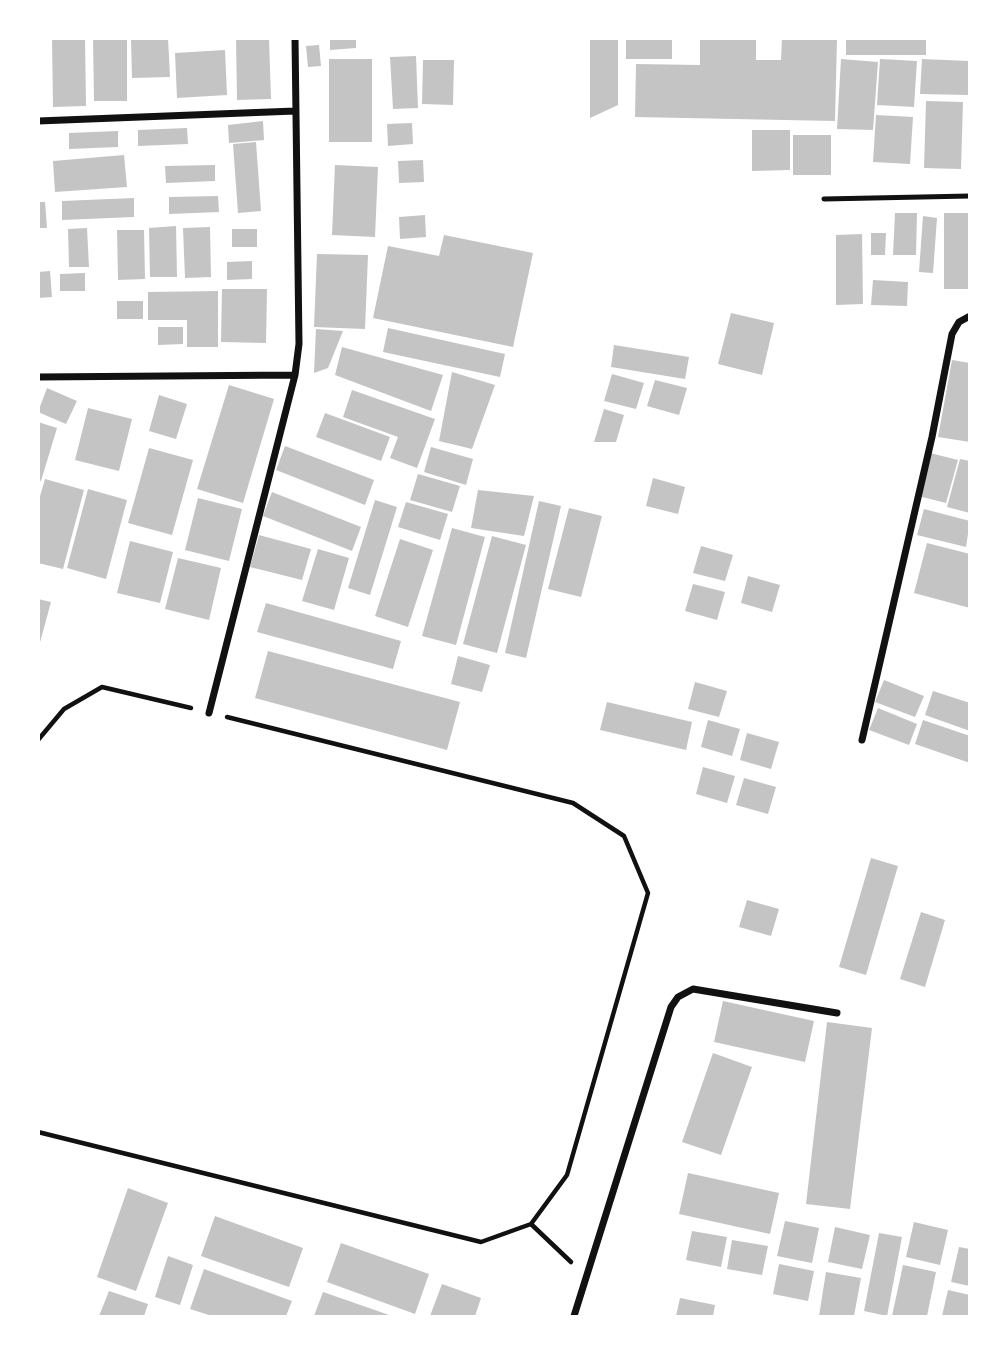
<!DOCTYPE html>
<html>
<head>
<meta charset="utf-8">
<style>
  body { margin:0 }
  #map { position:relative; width:1008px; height:1355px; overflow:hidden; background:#fff; font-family:Helvetica,sans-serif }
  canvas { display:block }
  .frame { position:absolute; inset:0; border:40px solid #fff; pointer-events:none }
</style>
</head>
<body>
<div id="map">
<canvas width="1008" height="1355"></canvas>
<div class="frame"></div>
</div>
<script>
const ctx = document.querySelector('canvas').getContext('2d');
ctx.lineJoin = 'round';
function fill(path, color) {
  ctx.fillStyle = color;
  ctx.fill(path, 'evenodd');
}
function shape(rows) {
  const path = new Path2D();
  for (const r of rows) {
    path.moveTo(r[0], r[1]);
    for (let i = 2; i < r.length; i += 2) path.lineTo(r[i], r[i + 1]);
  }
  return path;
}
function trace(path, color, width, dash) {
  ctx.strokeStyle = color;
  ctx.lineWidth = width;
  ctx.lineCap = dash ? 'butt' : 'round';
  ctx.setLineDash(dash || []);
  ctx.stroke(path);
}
fill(shape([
  [52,38,85,38,86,106,53,107],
  [93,38,127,38,127,101,94,101],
  [131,38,168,38,170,77,132,78],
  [236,38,269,38,271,99,237,100],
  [330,38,356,38,356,48,330,50],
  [590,38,618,38,618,105,590,118],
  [626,38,672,38,672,59,626,59],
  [700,38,756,38,756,60,781,60,782,38,837,38,835,121,635,117,636,64,700,65],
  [846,38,926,38,926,55,846,55],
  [319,45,321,66,308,67,306,46],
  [225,50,227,95,177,98,175,53],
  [416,56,418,108,393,109,390,57],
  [329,59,372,59,372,142,329,142],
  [841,59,878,62,873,130,837,129],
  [880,59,917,61,914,107,877,105],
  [922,59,969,61,968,95,920,94],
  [423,60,454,60,453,105,422,104],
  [926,101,963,102,961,169,924,168],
  [876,115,913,117,910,164,873,162],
  [263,121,264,140,229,143,228,125],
  [412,123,413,144,388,146,387,124],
  [187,128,188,144,138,146,138,130],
  [752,130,790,130,790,170,752,171],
  [118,131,118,147,69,149,69,133],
  [793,135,831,135,831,175,793,175],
  [256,142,261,211,238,213,233,144],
  [124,155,127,187,55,192,53,161],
  [423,160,424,182,399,183,398,161],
  [215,165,215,181,166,183,165,166],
  [335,165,378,167,375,237,332,235],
  [218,196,219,212,169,214,169,197],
  [134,198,134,217,62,220,62,201],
  [38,202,45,202,47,228,38,228],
  [895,213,917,213,916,255,893,255],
  [944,213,970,213,970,289,944,289],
  [425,215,426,237,400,239,399,217],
  [923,216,937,218,933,273,919,272],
  [176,226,177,277,150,277,149,228],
  [210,227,211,277,185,278,183,228],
  [87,228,89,267,69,267,68,229],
  [232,229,257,229,257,247,232,247],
  [117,230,144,230,145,279,118,280],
  [871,233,886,233,885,255,871,255],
  [862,234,863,304,836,305,836,235],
  [444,235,533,253,513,347,373,318,388,246,439,256],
  [317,254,368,255,365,329,314,327],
  [252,261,252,279,227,280,227,262],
  [50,271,52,297,38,298,38,272],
  [85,273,85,291,60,291,60,274],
  [873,280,908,282,907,306,871,305],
  [222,289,267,289,266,343,221,342],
  [218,291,218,347,187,347,187,320,148,320,148,292],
  [117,301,143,301,143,319,117,319],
  [731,313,774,323,762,375,718,364],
  [158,327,183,327,183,344,158,345],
  [388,328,505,354,500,377,383,352],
  [316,329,343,331,328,368,314,373],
  [614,345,689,357,685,379,611,367],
  [342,347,443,375,431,411,335,375],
  [952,360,970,363,970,442,938,437],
  [452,372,495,385,472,449,439,441],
  [612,374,644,383,636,409,604,401],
  [655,380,687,388,679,415,647,406],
  [229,385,274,399,243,503,197,489],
  [47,388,77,401,66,424,38,412],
  [352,390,435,419,417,468,390,458,398,437,343,417],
  [159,395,187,404,176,439,149,431],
  [88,408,132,419,119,471,75,460],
  [604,409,624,415,616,442,594,442],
  [325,413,390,437,381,461,316,437],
  [38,422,57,428,41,481,38,480],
  [285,446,374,480,365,505,276,470],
  [431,447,473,459,466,485,424,472],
  [149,448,193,460,172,535,128,523],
  [930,453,958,460,946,503,918,496],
  [960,459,970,461,970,513,947,507],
  [418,474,460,486,452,512,410,500],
  [653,478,685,487,678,514,646,506],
  [45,479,84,490,63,569,38,563,38,503],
  [88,489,127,500,106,579,67,568],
  [478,490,534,496,524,536,471,528],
  [272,492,361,527,352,551,263,516],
  [198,498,242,509,229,561,185,550],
  [375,500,397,507,370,595,348,588],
  [539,501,561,506,526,658,505,653],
  [406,502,448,514,440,540,398,527],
  [569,508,602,516,581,597,548,589],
  [924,509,970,521,966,547,917,535],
  [452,528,485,537,456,645,422,636],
  [259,535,311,549,302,580,250,567],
  [492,536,526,545,497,653,463,644],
  [400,539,433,550,408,627,375,616],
  [130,541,173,552,160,603,117,593],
  [927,543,970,554,970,608,914,593],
  [701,546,733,555,725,581,693,573],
  [318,549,349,558,334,610,302,601],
  [178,558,221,568,209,620,165,609],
  [748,576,780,585,772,612,741,603],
  [693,584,725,592,717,620,685,611],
  [38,599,51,602,39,646,38,646],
  [266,603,401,641,393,669,257,632],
  [268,651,460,702,447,750,255,698],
  [458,656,490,665,482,692,451,684],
  [884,680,924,696,915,717,875,702],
  [695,682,727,691,719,717,688,709],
  [933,691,970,703,970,731,925,715],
  [607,702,692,722,686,750,600,730],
  [878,708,917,724,909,745,869,730],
  [708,720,740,729,732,756,701,747],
  [923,720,970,736,970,763,915,744],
  [747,733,779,742,771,769,740,760],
  [703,767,735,776,727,803,696,794],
  [744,778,776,787,768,814,736,805],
  [871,858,898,866,866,975,839,967],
  [747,900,779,909,771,936,739,927],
  [921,912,945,920,925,987,900,979],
  [723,1001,814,1021,805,1062,714,1042],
  [827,1022,872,1028,850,1209,806,1204],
  [713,1053,752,1067,721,1155,682,1142],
  [688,1173,779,1193,770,1234,679,1214],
  [128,1188,168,1203,136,1291,97,1277],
  [215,1216,303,1248,289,1287,201,1256],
  [785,1221,819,1228,812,1263,777,1256],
  [914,1222,948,1230,940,1265,906,1257],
  [835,1227,870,1235,862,1269,828,1262],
  [692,1231,727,1237,721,1267,686,1260],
  [879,1233,902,1237,887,1316,864,1311],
  [732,1240,768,1246,762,1275,727,1269],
  [341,1243,429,1274,415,1314,327,1282],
  [959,1247,970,1249,970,1286,951,1282],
  [168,1256,193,1265,180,1305,155,1297],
  [779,1264,814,1271,808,1301,773,1294],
  [903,1265,936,1272,927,1316,892,1316],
  [204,1269,292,1301,286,1316,212,1316,190,1309],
  [826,1272,861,1278,854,1316,819,1316],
  [442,1284,481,1298,475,1316,430,1316],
  [948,1290,970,1295,970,1316,942,1316],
  [109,1291,148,1304,144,1316,99,1316],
  [323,1292,392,1316,314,1316],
  [680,1298,715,1305,713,1316,676,1316]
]), '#c4c4c4');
trace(shape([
  [38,740,64,709,102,687,191,708],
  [38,1132,481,1242,531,1224,567,1175,648,893,624,836,573,803,227,717],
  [531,1224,571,1262]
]), '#111', 4.5);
trace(shape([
  [824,199,970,196]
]), '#111', 5);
trace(shape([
  [38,121,295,111],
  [38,377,295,375],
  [209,713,295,375,299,344,295,38],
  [862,740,932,437,952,334,959,322,970,316],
  [574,1316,671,1007,678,997,693,989,837,1013]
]), '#111', 7);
</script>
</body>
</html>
